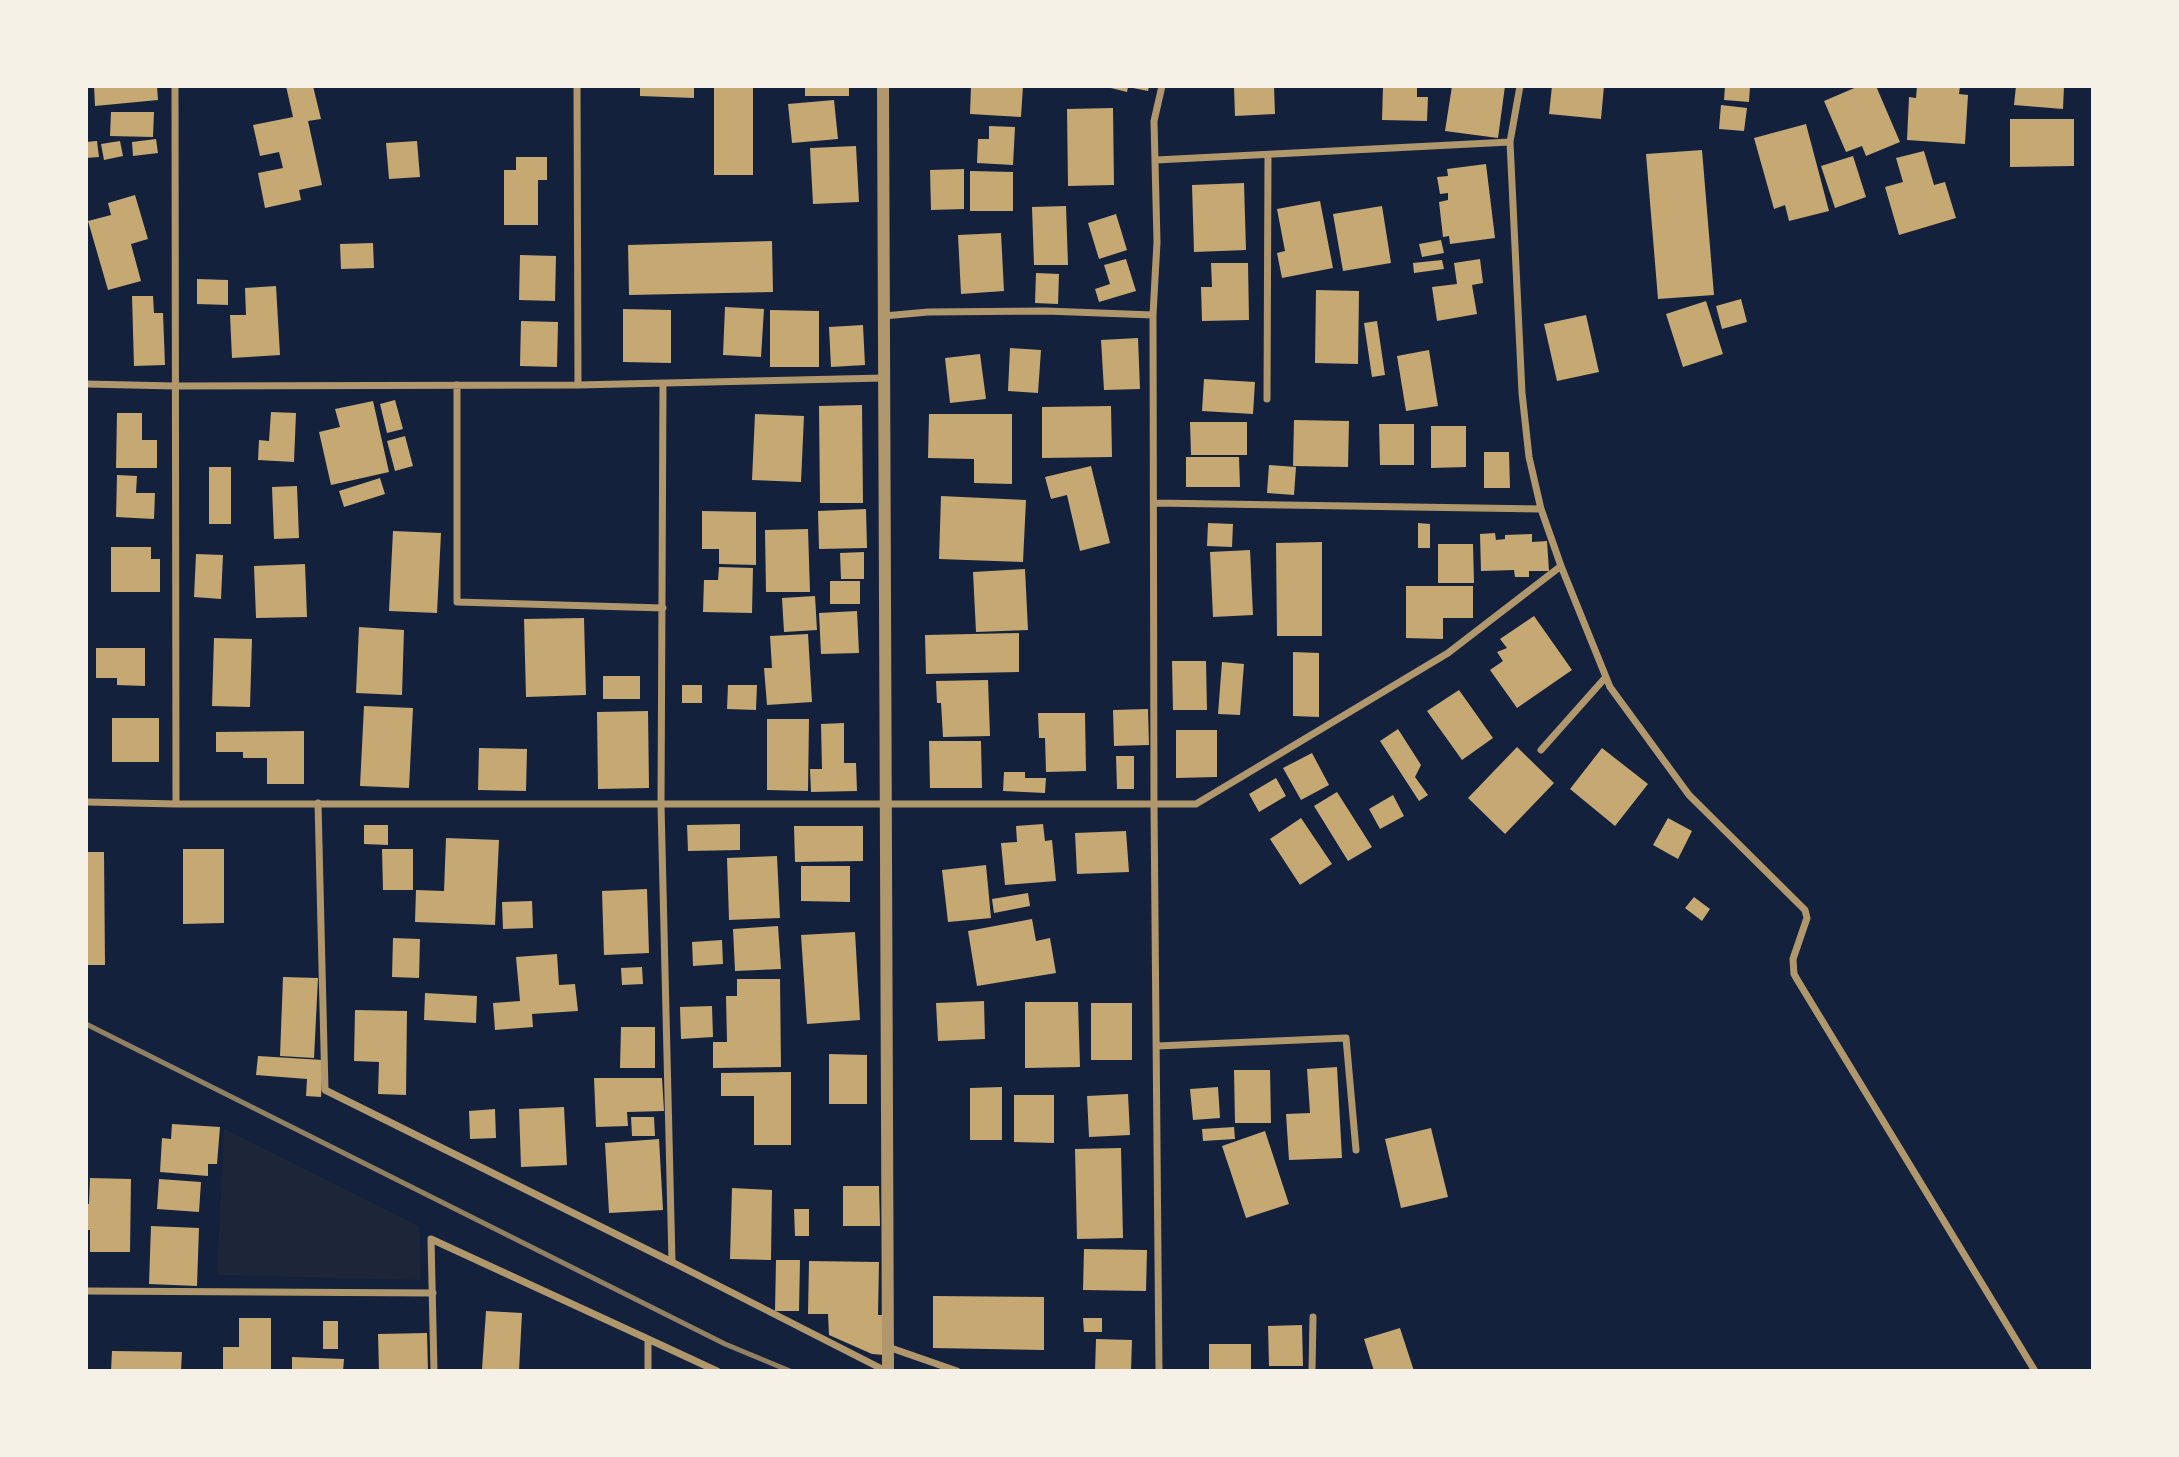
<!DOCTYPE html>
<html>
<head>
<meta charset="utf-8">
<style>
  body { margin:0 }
  #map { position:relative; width:2179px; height:1457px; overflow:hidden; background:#14213d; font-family:"PT Sans Narrow",sans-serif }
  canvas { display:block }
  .frame { position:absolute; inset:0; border:88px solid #f6f1e7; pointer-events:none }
</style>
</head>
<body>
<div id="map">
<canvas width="2179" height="1457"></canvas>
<div class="frame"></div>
</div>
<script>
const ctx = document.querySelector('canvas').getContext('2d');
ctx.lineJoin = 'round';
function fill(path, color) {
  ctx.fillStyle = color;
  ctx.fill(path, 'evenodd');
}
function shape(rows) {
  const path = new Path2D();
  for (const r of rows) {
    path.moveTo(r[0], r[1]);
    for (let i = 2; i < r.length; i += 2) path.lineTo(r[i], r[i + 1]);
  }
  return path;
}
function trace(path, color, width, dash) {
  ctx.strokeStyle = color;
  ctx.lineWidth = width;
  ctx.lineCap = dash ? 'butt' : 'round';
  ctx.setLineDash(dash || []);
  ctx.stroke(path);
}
fill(shape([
  [224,1129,419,1226,421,1280,217,1275]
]), '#1d2539');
fill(shape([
  [94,86,157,86,158,100,95,106],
  [286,86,313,86,321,119,308,121,322,185,299,190,301,200,265,208,258,173,283,168,279,152,260,156,253,125,293,117],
  [640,86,694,86,694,98,640,96],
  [714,86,753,86,753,175,714,175],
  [805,86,849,86,849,96,805,96],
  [971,86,1023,86,1021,117,970,114],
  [1103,86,1149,86,1148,91,1128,87,1127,92],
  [1234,86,1274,86,1275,114,1235,116],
  [1383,86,1417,86,1417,97,1428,97,1427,121,1382,120],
  [1452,86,1505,86,1498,138,1445,131],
  [1552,86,1604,86,1601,119,1549,114],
  [1725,86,1750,86,1749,102,1724,100],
  [1859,86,1876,86,1900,142,1866,156,1862,146,1846,152,1824,101],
  [1917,86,1960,86,1959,94,1968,95,1965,144,1907,140,1909,97,1916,98],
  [2016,86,2064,86,2063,109,2014,105],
  [834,100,838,139,792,143,788,104],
  [1721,105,1747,108,1744,131,1719,129],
  [1113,108,1114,185,1068,186,1067,109],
  [111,112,154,112,153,137,110,136],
  [2010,119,2074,119,2074,166,2010,167],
  [1806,124,1829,211,1789,221,1785,205,1774,209,1754,138],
  [989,126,1015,127,1013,165,977,163,978,139,989,139],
  [156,139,158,153,133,156,132,142],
  [97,141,99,157,86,158,86,142],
  [120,141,123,156,104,160,101,144],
  [417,141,420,177,389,179,386,143],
  [856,146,859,202,813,204,810,148],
  [1702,150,1714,295,1658,299,1646,154],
  [1924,151,1934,185,1945,182,1956,218,1899,235,1885,187,1903,182,1896,158],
  [1853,156,1866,197,1835,208,1821,166],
  [516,157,547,157,547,180,538,180,538,225,504,225,504,170,516,170],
  [1486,164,1495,238,1450,244,1449,236,1443,237,1439,202,1448,200,1448,193,1440,194,1437,177,1448,176,1447,169],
  [964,169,964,209,931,210,930,170],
  [970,171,1013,172,1013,211,970,211],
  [1244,183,1246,250,1194,252,1192,185],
  [135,195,148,239,131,244,141,281,108,290,88,221,111,215,108,203],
  [1320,201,1333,268,1282,278,1277,253,1285,251,1277,209],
  [1066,206,1068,265,1034,265,1032,207],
  [1382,206,1391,263,1343,271,1333,214],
  [1116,214,1127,250,1099,259,1088,223],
  [1001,233,1004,291,961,294,958,235],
  [1441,240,1444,253,1422,257,1419,244],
  [772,241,773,292,629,295,628,245],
  [373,243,374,268,341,269,340,244],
  [520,255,556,256,555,301,519,300],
  [1126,259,1136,291,1099,302,1095,289,1110,284,1104,265],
  [1480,259,1483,283,1472,285,1477,314,1437,321,1432,287,1457,284,1454,263],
  [1442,260,1444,269,1414,273,1413,263],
  [1211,263,1248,263,1249,320,1202,321,1201,287,1212,287],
  [1036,273,1059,274,1058,304,1035,303],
  [197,279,228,280,228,305,197,304],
  [276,286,280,355,232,358,230,315,246,315,245,288],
  [1316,290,1359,291,1358,364,1315,363],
  [132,296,153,296,154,313,163,313,165,365,134,366],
  [1741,299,1747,322,1722,329,1716,306],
  [1706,301,1723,354,1683,367,1666,314],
  [725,307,764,309,761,357,723,355],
  [623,309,671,310,671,363,623,362],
  [770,310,819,311,819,367,770,367],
  [1586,315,1599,372,1557,381,1544,324],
  [521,321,558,322,557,367,520,366],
  [1377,321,1385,375,1372,377,1364,323],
  [863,325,865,365,831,367,829,327],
  [1138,338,1140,389,1104,390,1101,340],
  [1010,348,1041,350,1038,393,1008,391],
  [1429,350,1438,406,1406,411,1397,356],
  [980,354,986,399,950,403,945,358],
  [1204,379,1255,382,1253,414,1202,411],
  [395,400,403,429,387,433,380,404],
  [373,401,389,472,331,485,319,432,340,427,335,409],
  [862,405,863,503,820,503,819,406],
  [1111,406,1112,457,1042,458,1042,407],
  [271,412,296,413,294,462,258,460,259,440,269,441],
  [117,413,142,413,142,440,157,440,157,468,116,468],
  [755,414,804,416,801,482,752,480],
  [929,414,1012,414,1012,484,974,483,974,459,928,458],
  [1294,420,1349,421,1348,467,1293,466],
  [1190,422,1247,422,1247,455,1191,455],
  [1379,424,1414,424,1414,465,1380,465],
  [1431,426,1466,426,1466,467,1431,468],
  [405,436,413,466,395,471,387,441],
  [1484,452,1509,452,1510,488,1484,488],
  [1186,457,1239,457,1240,487,1186,487],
  [1269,465,1296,467,1294,495,1267,493],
  [1091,466,1110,543,1080,551,1067,495,1051,499,1045,477],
  [209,467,231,467,231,524,209,524],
  [117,475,137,476,136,493,155,493,154,519,116,517],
  [380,478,385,494,344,507,339,491],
  [297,486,299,538,274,539,272,487],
  [941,496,1026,500,1023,562,939,559],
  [866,509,867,548,819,549,818,511],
  [702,511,756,512,756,565,719,564,719,549,702,549],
  [1208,523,1233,524,1232,547,1207,546],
  [1418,523,1430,524,1430,548,1418,548],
  [808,529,810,592,766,592,765,530],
  [393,531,441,533,437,613,389,611],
  [1495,533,1496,540,1505,539,1505,535,1532,534,1532,542,1547,541,1549,571,1529,571,1529,577,1515,577,1514,570,1481,571,1480,534],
  [1322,542,1322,636,1277,636,1276,543],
  [1438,544,1473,544,1474,583,1438,583],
  [111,547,151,547,151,559,160,559,160,592,111,592],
  [1250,550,1253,615,1213,617,1210,552],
  [864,552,864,579,841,579,840,553],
  [196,554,223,555,221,599,194,597],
  [305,564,307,617,256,618,254,566],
  [719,567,753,568,752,613,703,612,704,580,718,580],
  [1025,569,1028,630,976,632,973,572],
  [830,581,860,581,860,604,830,604],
  [1406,586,1473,586,1473,618,1443,618,1443,639,1406,638],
  [815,596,817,630,784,632,782,598],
  [857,611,859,653,821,654,819,613],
  [1534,616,1572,670,1517,708,1490,670,1503,661,1497,652,1507,648,1500,639],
  [584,618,586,695,526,697,524,619],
  [359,627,404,630,402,695,356,693],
  [1019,633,1019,672,926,674,925,635],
  [808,634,812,702,767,705,764,668,772,668,770,636],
  [214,638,252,639,250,707,212,706],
  [96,648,145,648,145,686,117,685,117,678,96,678],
  [1293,652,1319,653,1319,717,1293,716],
  [1172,661,1206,661,1207,710,1173,710],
  [1222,662,1244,664,1240,715,1218,714],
  [603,676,640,676,640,699,603,699],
  [988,680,990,736,943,737,941,703,937,703,936,681],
  [682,685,702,685,702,703,682,703],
  [728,685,757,685,756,710,727,709],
  [1459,690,1493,738,1462,760,1427,711],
  [364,706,413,708,409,788,360,786],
  [1148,709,1149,745,1114,746,1113,710],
  [648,711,649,788,598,789,597,712],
  [1038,713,1085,713,1086,771,1046,772,1045,738,1039,738],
  [112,718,159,718,159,762,112,762],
  [767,719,809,719,808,791,767,790],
  [844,723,844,763,856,763,857,791,811,792,810,769,822,769,821,724],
  [1398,729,1421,765,1415,777,1428,795,1419,801,1380,741],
  [1176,730,1217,730,1217,777,1176,778],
  [304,731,304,784,267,784,267,758,243,758,243,752,216,752,216,732],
  [929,741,981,741,982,788,930,788],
  [1517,747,1554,783,1505,834,1468,798],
  [479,748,527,749,526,791,478,790],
  [1602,748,1648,784,1615,826,1570,789],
  [1312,753,1329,785,1301,800,1283,768],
  [1116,756,1134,756,1134,789,1117,789],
  [1004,772,1025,772,1025,778,1046,778,1045,793,1003,791],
  [1276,778,1286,796,1259,812,1249,794],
  [1337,792,1372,847,1348,861,1314,806],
  [1393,795,1404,816,1380,829,1369,809],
  [1301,818,1332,864,1300,885,1270,839],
  [1668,818,1692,831,1678,859,1653,845],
  [740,824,740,850,688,851,687,825],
  [1043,824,1045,841,1052,840,1056,881,1005,885,1001,843,1017,842,1016,826],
  [364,825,388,825,388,845,364,844],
  [794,826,863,826,863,861,795,862],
  [1126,831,1129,872,1077,874,1075,833],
  [446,838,499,840,495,925,415,922,416,890,444,891],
  [183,849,224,849,224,923,183,924],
  [382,849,413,849,413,890,383,890],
  [86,852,104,852,105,965,86,965],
  [777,856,780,918,729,920,727,858],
  [986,865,991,918,948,922,942,870],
  [801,866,850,866,850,902,801,901],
  [647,889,649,953,604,955,602,891],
  [1028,893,1030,906,994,913,992,899],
  [1694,897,1710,909,1702,921,1685,908],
  [532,901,533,928,503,929,502,902],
  [1032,919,1036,941,1050,938,1056,973,977,986,968,931],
  [778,926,781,969,735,971,733,929],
  [855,932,860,1020,807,1024,801,935],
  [393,938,420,939,419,978,392,977],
  [722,940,723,964,693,966,692,942],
  [557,954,559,985,575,984,578,1011,532,1014,533,1027,495,1030,493,1003,520,1001,516,957],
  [642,967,643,984,622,985,621,968],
  [283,977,318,978,314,1058,280,1056],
  [737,979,780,979,781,1067,713,1068,713,1042,727,1042,726,996,737,996],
  [425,993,477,996,476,1023,424,1020],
  [984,1001,985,1039,938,1041,936,1003],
  [1025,1002,1078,1002,1080,1067,1025,1068],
  [1091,1003,1132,1003,1132,1060,1091,1060],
  [712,1006,713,1037,681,1039,680,1007],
  [355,1010,407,1011,406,1095,378,1094,379,1062,354,1061],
  [621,1027,655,1027,655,1068,620,1068],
  [829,1054,867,1055,867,1104,829,1104],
  [258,1056,323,1060,321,1097,306,1096,307,1079,256,1075],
  [1337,1067,1342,1158,1289,1160,1286,1114,1310,1113,1307,1069],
  [1234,1070,1270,1070,1271,1123,1235,1123],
  [791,1072,791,1145,754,1145,754,1096,721,1096,721,1073],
  [594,1078,662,1078,664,1111,627,1112,628,1126,596,1127],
  [1002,1087,1002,1140,970,1140,970,1088],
  [1218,1087,1220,1118,1193,1120,1190,1089],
  [1128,1094,1130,1135,1089,1137,1087,1096],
  [1014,1095,1054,1095,1054,1143,1014,1142],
  [564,1107,567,1165,521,1167,519,1109],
  [495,1109,496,1138,470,1139,469,1111],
  [631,1117,654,1117,655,1136,632,1136],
  [172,1124,220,1127,217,1164,208,1164,208,1176,160,1172,162,1138,171,1139],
  [1234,1127,1235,1139,1203,1141,1202,1129],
  [1431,1128,1448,1197,1401,1208,1385,1139],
  [1265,1131,1289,1204,1246,1218,1222,1146],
  [659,1139,663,1210,609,1213,605,1143],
  [1121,1148,1123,1238,1077,1239,1075,1149],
  [90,1178,131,1179,130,1252,90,1252,90,1230,86,1230,86,1204,89,1204],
  [159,1179,201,1182,199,1212,157,1209],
  [843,1186,879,1186,880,1226,843,1226],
  [732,1188,772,1190,771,1260,730,1259],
  [794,1209,809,1209,809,1236,795,1236],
  [151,1226,199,1228,197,1286,149,1284],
  [1084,1249,1147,1250,1146,1291,1083,1290],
  [776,1260,800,1260,799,1311,775,1311],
  [809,1261,879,1262,878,1315,883,1315,884,1355,872,1354,829,1335,828,1314,808,1314],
  [933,1296,1044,1297,1044,1350,933,1348],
  [486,1311,522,1313,519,1371,482,1369],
  [239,1318,271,1318,271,1371,223,1371,223,1347,239,1347],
  [1083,1318,1102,1318,1102,1332,1084,1332],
  [323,1321,338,1321,338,1349,323,1349],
  [1302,1325,1303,1366,1269,1366,1268,1326],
  [1400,1328,1414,1371,1374,1371,1364,1339],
  [427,1333,428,1371,379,1371,378,1334],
  [1096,1339,1132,1340,1131,1371,1095,1371],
  [1209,1344,1251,1344,1251,1371,1209,1371],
  [112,1351,182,1352,181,1371,111,1371],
  [292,1357,344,1359,343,1371,292,1371]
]), '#c6a872');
trace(shape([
  [175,86,176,804],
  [577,86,578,385],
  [1156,160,1510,142],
  [884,316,928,312,1046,311,1153,315],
  [86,384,175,386,578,385,884,378],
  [457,385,457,602,663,608],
  [1267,399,1268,155],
  [1155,503,1541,509],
  [1561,566,1610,687,1689,795,1805,910,1807,918,1793,959,1794,974,1798,981,2035,1371],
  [1541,750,1605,678],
  [86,802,176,804,1196,804,1448,653,1561,566,1541,509,1529,457,1522,393,1510,142,1520,86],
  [318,803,325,1090,672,1262,661,805,663,384],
  [1157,1046,1346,1038,1356,1150],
  [672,1262,886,1371],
  [86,1291,433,1293],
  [648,1339,717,1371],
  [888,1347,957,1371],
  [434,1371,431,1239,648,1339,648,1371],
  [1159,1371,1154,805,1153,315,1157,242,1154,121,1162,86],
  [1312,1371,1313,1317]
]), '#b1986c', 7);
trace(shape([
  [883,86,888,1371]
]), '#b1986c', 12);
trace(shape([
  [86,1024,725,1344,790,1371]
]), '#918062', 5);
</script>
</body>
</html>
